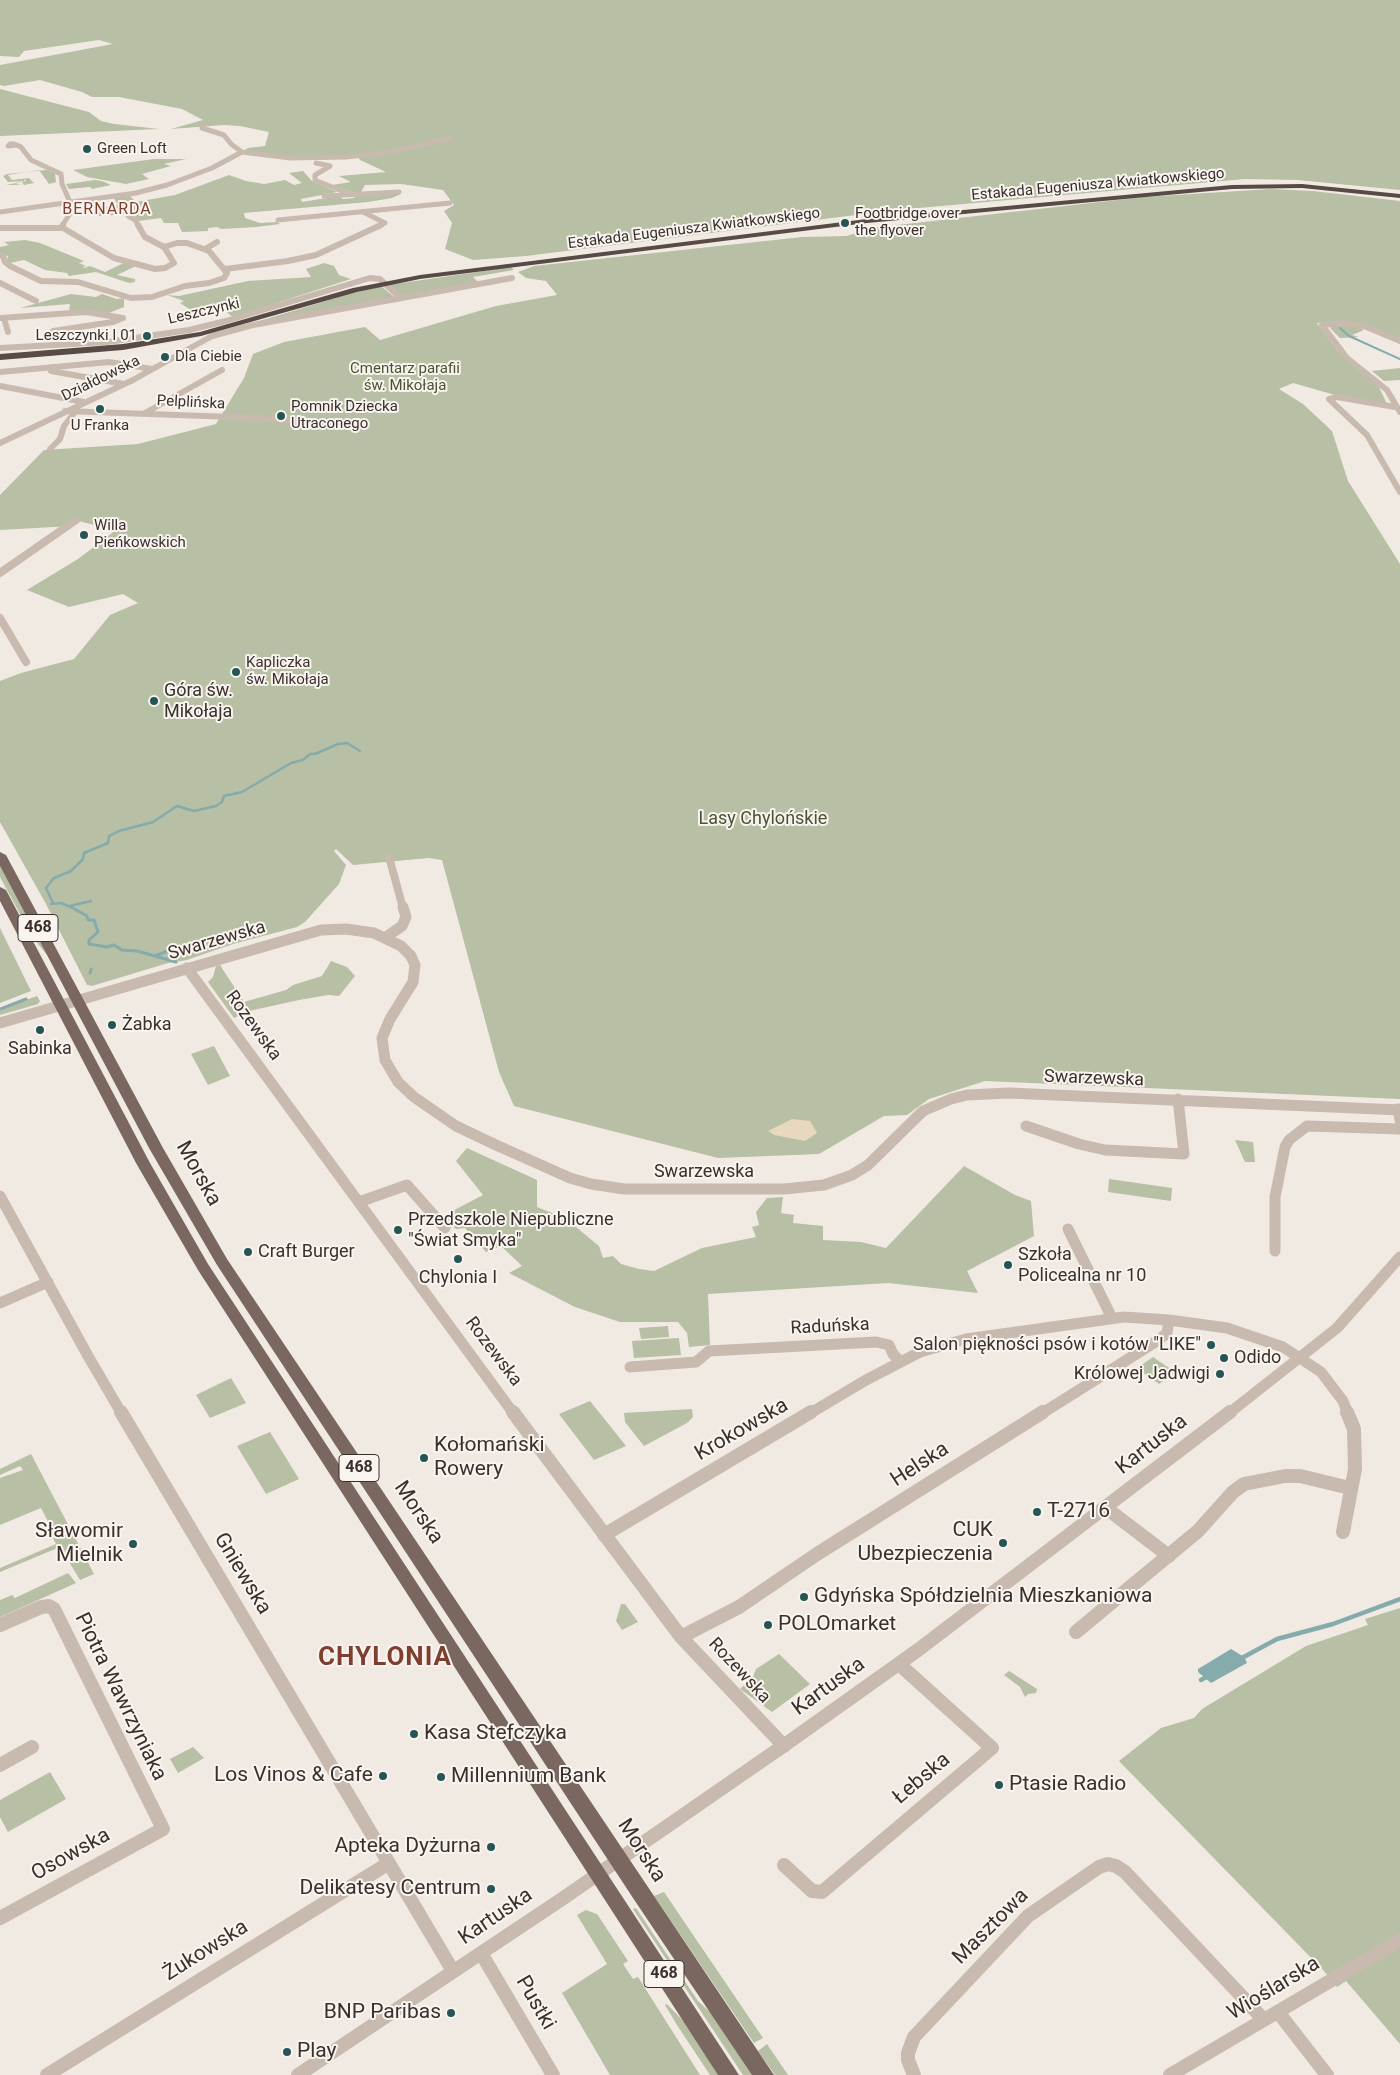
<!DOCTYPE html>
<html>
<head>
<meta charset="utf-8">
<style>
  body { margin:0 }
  canvas { display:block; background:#f1eae3 }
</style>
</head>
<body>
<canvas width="1400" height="2075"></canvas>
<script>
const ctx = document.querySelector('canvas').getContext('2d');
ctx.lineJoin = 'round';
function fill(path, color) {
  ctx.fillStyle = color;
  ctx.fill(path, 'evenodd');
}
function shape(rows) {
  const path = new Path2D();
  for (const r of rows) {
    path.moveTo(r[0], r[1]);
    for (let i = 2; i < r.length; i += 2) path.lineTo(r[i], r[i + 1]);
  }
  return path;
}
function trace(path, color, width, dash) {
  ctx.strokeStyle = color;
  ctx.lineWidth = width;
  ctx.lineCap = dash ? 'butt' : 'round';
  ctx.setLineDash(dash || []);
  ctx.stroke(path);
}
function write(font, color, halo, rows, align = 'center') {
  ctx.font = font + ' Roboto,sans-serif';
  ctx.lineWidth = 4;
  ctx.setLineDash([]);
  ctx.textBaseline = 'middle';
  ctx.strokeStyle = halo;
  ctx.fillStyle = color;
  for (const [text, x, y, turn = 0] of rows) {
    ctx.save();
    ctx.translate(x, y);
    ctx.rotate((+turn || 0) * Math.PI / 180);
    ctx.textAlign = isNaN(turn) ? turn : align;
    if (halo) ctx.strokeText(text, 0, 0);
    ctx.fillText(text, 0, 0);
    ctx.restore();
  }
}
fill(shape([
  [0,0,1400,0,1400,190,1298,180,1245,179,896,210,526,256,473,260,445,249,452,223,444,211,454,205,443,190,401,184,365,185,361,192,351,192,332,185,351,182,339,176,386,172,360,160,358,157,280,156,245,150,248,148,265,146,269,132,240,126,224,125,171,129,203,120,182,109,119,97,92,97,82,92,40,80,4,86,0,85,0,65,113,44,99,40,24,51,19,57,0,56],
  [0,89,89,112,101,121,114,124,159,129,0,136],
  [154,159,186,159,164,164,171,166,142,174,149,179,126,184,87,177,73,170],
  [39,170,8,175,12,180,29,178,34,183,24,185,22,182,15,184,22,185,6,185,26,181,25,179,24,181,8,182,3,176,7,174,46,170,55,173,56,182,49,184],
  [303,171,312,181,337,192,301,199,302,202,339,196,343,199,354,198,358,194,401,194,392,198,368,202,244,213,245,218,260,223,277,222,280,224,256,227,221,229,217,227,208,228,208,231,182,232,178,223,164,223,161,218,138,221,133,214,98,216,102,207,118,205,114,198,130,196,136,202,175,195,229,175,246,181,264,184,285,180,294,185,302,183,289,173],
  [95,180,102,181,111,185,92,189,90,187,69,189,66,184],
  [1271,189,1313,191,1400,201,1400,338,1339,322,1317,323,1338,351,1377,383,1387,404,1335,395,1293,383,1279,389,1303,404,1332,431,1348,481,1400,564,1400,1099,985,1081,929,1099,907,1115,884,1116,819,1154,718,1158,514,1106,499,1072,442,860,429,858,353,865,336,849,334,851,346,865,339,884,305,922,297,927,233,944,187,960,168,963,92,986,87,985,46,904,0,822,0,681,21,673,74,659,110,615,138,603,123,594,69,607,27,590,78,559,116,530,78,521,72,526,0,530,0,495,44,450,138,444,216,424,244,378,253,354,284,342,365,327,380,340,496,306,557,295,546,281,526,278,518,272,534,266,802,237,847,236,871,228,1144,197],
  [25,240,40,243,84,261,79,263,86,266,83,267,84,268,90,266,105,272,124,263,136,266,117,275,135,279,135,282,129,283,96,272,69,276,67,273,45,270,24,260,10,263,7,260,8,256,0,254,0,247,9,245,4,242],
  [324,263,334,266,339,275,351,279,233,317,222,309,197,314,180,303,184,301,167,295,179,296,248,281,311,277,306,269],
  [511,267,514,270,473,277,478,282,401,296,388,285],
  [381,286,394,297,253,323,349,294],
  [71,294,96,297,102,294,117,299,124,298,124,307,109,313,69,312,70,304,20,308],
  [1335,325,1359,327,1364,330,1352,335,1359,337,1340,338,1330,328],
  [1400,368,1400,380,1384,381,1372,371],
  [0,866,48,956,33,938,0,877],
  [0,928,31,991,0,1003],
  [331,961,347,967,355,976,339,996,328,995,299,1000,249,1011,234,1018,208,982,213,977,216,966,220,965,244,1002,286,990,293,985,322,976],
  [37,996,40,1001,38,1004,0,1015,0,1009],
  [214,1046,230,1076,208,1085,191,1054],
  [1235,1140,1253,1142,1255,1162,1245,1162],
  [467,1148,537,1180,537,1207,565,1218,599,1246,603,1258,613,1256,621,1264,639,1269,654,1271,702,1248,756,1237,752,1227,759,1225,756,1212,767,1198,783,1197,781,1213,794,1215,793,1223,823,1226,823,1240,861,1242,886,1248,964,1166,1015,1195,1031,1201,1034,1236,967,1271,978,1293,888,1283,708,1294,710,1345,689,1347,687,1333,678,1322,620,1322,575,1307,509,1273,522,1266,501,1246,486,1252,465,1228,456,1229,443,1216,483,1195,456,1161],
  [1109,1179,1172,1188,1171,1201,1108,1192],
  [668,1326,669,1337,641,1339,639,1328],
  [679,1338,681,1355,634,1358,632,1341],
  [1153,1357,1175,1372,1159,1384,1137,1368],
  [231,1378,246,1403,210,1418,196,1395],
  [590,1401,626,1446,594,1460,559,1414],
  [692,1409,693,1417,687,1423,644,1446,625,1422,624,1413],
  [270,1432,299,1479,266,1494,237,1446],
  [31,1454,94,1574,80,1580,60,1547,0,1572,0,1568,56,1544,53,1538,56,1537,41,1508,0,1525,0,1478,23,1470,20,1466,0,1475,0,1469],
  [68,1573,76,1583,0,1617,0,1600,12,1595,15,1598],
  [621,1604,625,1604,638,1622,622,1630,616,1621],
  [1400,1608,1400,2044,1346,1981,1337,1987,1324,1971,1119,1761,1161,1728,1194,1718,1202,1709,1306,1646,1368,1625,1365,1619],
  [779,1654,810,1684,772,1712,740,1689,753,1677,756,1669],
  [1009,1671,1037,1689,1036,1693,1028,1694,1025,1697,1020,1687,1004,1675],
  [193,1747,204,1758,178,1773,170,1759],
  [50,1772,66,1799,8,1832,0,1817,0,1800],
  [664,1892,763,2038,754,2043,654,1896],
  [636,1908,698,2001,714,2016,755,2075,743,2075,633,1909],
  [586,1910,597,1914,628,1961,623,1964,633,1979,638,1977,700,2075,610,2075,562,1993,607,1964,577,1915],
  [667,2004,690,2028,720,2075,710,2075,677,2025,665,2005],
  [767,2044,788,2075,775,2075,758,2051]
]), '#b7bfa4');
fill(shape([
  [792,1119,810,1121,817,1133,805,1141,774,1135,768,1131]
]), '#e8d8be');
fill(shape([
  [1231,1649,1244,1657,1247,1663,1211,1683,1198,1672,1198,1669]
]), '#85abac');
trace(shape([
  [1340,328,1349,336,1400,359]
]), '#85abac', 2);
trace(shape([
  [53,903,46,888,54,878,71,871,83,859,84,853,108,843,109,836,119,831,153,822,177,806,194,811,216,806,222,802,224,796,242,792,291,763,303,760,310,754,315,754,338,744,347,743,360,751],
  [51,904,61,903,73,908],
  [70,906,91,901]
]), '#85abac', 2.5);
trace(shape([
  [71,907,87,916,88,920,94,920,98,932,89,940,89,944,107,947,114,945,122,950,137,951,176,962],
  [154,956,179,947],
  [90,973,91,969],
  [0,1009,26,999]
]), '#85abac', 3);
trace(shape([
  [1240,1659,1277,1639,1333,1624,1400,1599],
  [1201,1680,1208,1676]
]), '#85abac', 4.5);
trace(shape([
  [202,128,224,135,231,144,242,152],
  [10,144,14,144,17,145,8,146,10,144],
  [17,145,21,147,31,160,61,174,62,184,73,209,62,226],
  [316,163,330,166,315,175,315,180,349,194],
  [324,196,399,192],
  [0,212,136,193,167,185,212,168,242,152,290,158,346,157,391,152,451,138],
  [363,212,385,223,378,226],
  [128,216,135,220,139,226],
  [278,220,450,203]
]), '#c9baaf', 5);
trace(shape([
  [138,225,145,237,164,247],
  [0,228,63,228,114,258,155,269,165,268,174,263,164,247,177,243,187,243,209,251,227,273,224,278,209,283,185,286,152,297,131,298,78,282,41,281,10,266,5,262,3,256,0,255],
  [61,228,63,225],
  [205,249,217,242],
  [225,269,288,261,316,255,381,225],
  [0,283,36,301],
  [0,318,86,312,123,318,113,322,53,331],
  [4,318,8,332],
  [1400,341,1364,326,1344,323,1322,325,1347,358,1387,390,1400,412],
  [0,348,107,342,189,330,226,321,370,278,380,279,400,298],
  [51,371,124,384],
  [0,372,109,362,152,369],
  [0,386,84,402],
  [1395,407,1337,397,1329,399,1367,435,1400,492],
  [65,411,260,418,316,423],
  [145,413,222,370],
  [0,443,133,380,212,336,253,325,512,278],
  [50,449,60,439,64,426,74,413],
  [74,521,76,520]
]), '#c9baaf', 6);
trace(shape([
  [0,573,76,520],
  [0,618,26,662],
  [389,857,403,908]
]), '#c9baaf', 8);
trace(shape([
  [386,937,402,926,406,917,403,907],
  [187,968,514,1414],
  [0,1023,321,930,346,929,374,933,401,946,411,956,415,965,413,982,390,1019,382,1038,385,1060,398,1082,414,1097,456,1126,496,1145,570,1178,591,1184,624,1189,784,1189,824,1185,852,1175,868,1165,923,1111,951,1099,967,1095,1009,1093,1400,1110],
  [1398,1109,1400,1120],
  [1026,1126,1079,1144,1105,1150,1184,1154,1178,1099],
  [0,1196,88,1356,122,1414],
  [359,1202,407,1185,445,1228],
  [1068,1229,1112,1318],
  [1275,1251,1275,1197,1285,1147,1289,1140,1307,1126,1400,1129],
  [0,1303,48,1282],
  [630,1367,696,1362,709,1351,876,1342,889,1345,893,1354,900,1361],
  [809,1414,866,1380,920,1352,966,1339,1124,1317,1169,1320,1227,1328,1283,1347,1321,1372,1343,1401,1348,1414],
  [1041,1414,1160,1339,1167,1333,1169,1320],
  [1228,1414,1337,1328,1400,1257]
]), '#c9baaf', 11);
trace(shape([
  [121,1412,453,1971],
  [513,1412,681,1637,784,1746],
  [1106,1508,1169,1556],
  [1343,1532,1355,1469,1354,1429,1347,1412],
  [604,1535,811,1412],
  [0,1625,41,1607,49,1606,54,1609,163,1829,0,1918],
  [1076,1632,1198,1531,1233,1492,1244,1484,1285,1476,1300,1476,1350,1488],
  [681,1637,739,1607,817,1554,1043,1412],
  [0,1765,32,1747],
  [784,1865,812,1891,822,1892,992,1748,899,1664],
  [481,1953,553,2075],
  [1278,2012,1327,2075],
  [47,2075,389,1863],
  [298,2075,562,1899,786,1744,918,1650,1230,1412],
  [914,2075,908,2060,908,2053,914,2037,1028,1916,1099,1867,1108,1864,1116,1866,1125,1872,1264,2020],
  [1170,2075,1400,1940]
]), '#c9baaf', 14);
fill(shape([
  [0,852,6,855,163,1148,227,1259,774,2075,752,2075,635,1901,217,1265,149,1148,0,866,0,852],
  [0,887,6,890,150,1163,208,1264,739,2075,718,2075,198,1270,136,1163,0,901,0,887]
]), '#796760');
fill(shape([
  [1302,184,1400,194,1400,198,1302,188,1232,189,867,223,420,279,357,292,201,336,123,350,0,360,0,354,123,344,200,332,353,288,420,275,867,219,1232,185,1302,184]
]), '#584a45');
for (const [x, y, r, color] of [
  [87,149,5,"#265556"],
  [845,223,5,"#265556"],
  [147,336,5,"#265556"],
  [165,357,5,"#265556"],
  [100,409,5,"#265556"],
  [281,416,5,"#265556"],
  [84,535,5,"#265556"],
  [236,672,5,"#265556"],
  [154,701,5,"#265556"],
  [112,1025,5,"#265556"],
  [40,1030,5,"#265556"],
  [398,1230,5,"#265556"],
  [248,1252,5,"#265556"],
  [458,1259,5,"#265556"],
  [1008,1265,5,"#265556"],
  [1211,1345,5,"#265556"],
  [1224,1358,5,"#265556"],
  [1220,1374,5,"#265556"],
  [424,1458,5,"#265556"],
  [1037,1512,5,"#265556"],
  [1003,1543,5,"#265556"],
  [133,1544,5,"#265556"],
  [804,1597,5,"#265556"],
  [768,1625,5,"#265556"],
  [414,1734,5,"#265556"],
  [383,1776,5,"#265556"],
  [441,1777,5,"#265556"],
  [999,1785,5,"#265556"],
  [491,1847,5,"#265556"],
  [491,1889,5,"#265556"],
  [451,2013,5,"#265556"],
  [287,2052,5,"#265556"]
]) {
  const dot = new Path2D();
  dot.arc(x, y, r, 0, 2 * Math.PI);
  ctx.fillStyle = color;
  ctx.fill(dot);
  trace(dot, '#f9f4ef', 2);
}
write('15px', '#39302c', '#f9f4ef', [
  ["Green Loft",97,149],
  ["Footbridge over",855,214],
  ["the flyover",855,231],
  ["Leszczynki I 01",137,336,"right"],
  ["Dla Ciebie",175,357],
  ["Pomnik Dziecka",291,407],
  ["Utraconego",291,424],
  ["U Franka",100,426,"center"],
  ["Willa",94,526],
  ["Pieńkowskich",94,543],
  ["Kapliczka",246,663],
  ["św. Mikołaja",246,680]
], 'left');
write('15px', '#39302c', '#f9f4ef', [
  ["Estakada Eugeniusza Kwiatkowskiego",1098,185,-5],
  ["Estakada Eugeniusza Kwiatkowskiego",694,229,-7],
  ["Leszczynki",204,312,-13],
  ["Działdowska",101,379,-26],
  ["Pelplińska",191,403,3]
]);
write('15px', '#495433', '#f9f4ef', [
  ["Cmentarz parafii",405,369],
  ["św. Mikołaja",405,386]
]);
ctx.letterSpacing = '1px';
write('16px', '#7f3e2e', '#f9f4ef', [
  ["BERNARDA",107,210]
]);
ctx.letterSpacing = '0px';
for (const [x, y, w] of [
  [38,928,40],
  [359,1468,40],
  [664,1974,40]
]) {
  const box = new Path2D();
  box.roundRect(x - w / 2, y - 13.5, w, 27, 4);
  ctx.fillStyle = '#f9f4ef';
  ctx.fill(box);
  trace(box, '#39302c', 1);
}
write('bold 16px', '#39302c', null, [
  ["468",38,928],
  ["468",359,1468],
  ["468",664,1974]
]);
write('18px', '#39302c', '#f9f4ef', [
  ["Góra św.",164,691],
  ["Mikołaja",164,712],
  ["Żabka",122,1025],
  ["Sabinka",40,1049,"center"],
  ["Przedszkole Niepubliczne",408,1220],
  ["\"Świat Smyka\"",408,1241],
  ["Craft Burger",258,1252],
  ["Szkoła",1018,1255],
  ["Policealna nr 10",1018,1276],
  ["Chylonia I",458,1278,"center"],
  ["Salon piękności psów i kotów \"LIKE\"",1201,1345,"right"],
  ["Odido",1234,1358],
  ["Królowej Jadwigi",1210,1374,"right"]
], 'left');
write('18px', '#495433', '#f9f4ef', [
  ["Lasy Chylońskie",763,819]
]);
write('18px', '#39302c', '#f9f4ef', [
  ["Swarzewska",217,941,-16],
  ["Rozewska",253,1026,54],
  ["Swarzewska",1094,1079,2],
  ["Swarzewska",704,1172],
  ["Raduńska",830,1327,-3],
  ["Rozewska",493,1352,53],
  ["Rozewska",739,1671,47]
]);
write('21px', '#39302c', '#f9f4ef', [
  ["Morska",198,1174,61],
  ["Krokowska",742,1430,-30],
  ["Kartuska",1152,1445,-38],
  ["Helska",920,1465,-33],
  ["Morska",418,1513,56],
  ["Gniewska",242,1574,59],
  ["Kartuska",829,1687,-36],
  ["Piotra Wawrzyniaka",120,1697,64],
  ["Łebska",922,1779,-40],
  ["Morska",641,1851,57],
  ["Osowska",71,1855,-29],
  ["Kartuska",496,1917,-34],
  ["Masztowa",991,1927,-45],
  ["Żukowska",206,1951,-32],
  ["Wioślarska",1274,1989,-31],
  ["Pustki",535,2003,60]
]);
write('21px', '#39302c', '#f9f4ef', [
  ["Kołomański",434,1446],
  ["Rowery",434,1470],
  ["T-2716",1047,1512],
  ["CUK",993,1531,"right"],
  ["Ubezpieczenia",993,1555,"right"],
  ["Sławomir",123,1532,"right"],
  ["Mielnik",123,1556,"right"],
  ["Gdyńska Spółdzielnia Mieszkaniowa",814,1597],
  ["POLOmarket",778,1625],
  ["Kasa Stefczyka",424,1734],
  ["Los Vinos & Cafe",373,1776,"right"],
  ["Millennium Bank",451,1777],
  ["Ptasie Radio",1009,1785],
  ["Apteka Dyżurna",481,1847,"right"],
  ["Delikatesy Centrum",481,1889,"right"],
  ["BNP Paribas",441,2013,"right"],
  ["Play",297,2052]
], 'left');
ctx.letterSpacing = '1px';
write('bold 26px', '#7f3e2e', '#f9f4ef', [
  ["CHYLONIA",385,1658]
]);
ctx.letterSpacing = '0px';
</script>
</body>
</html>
